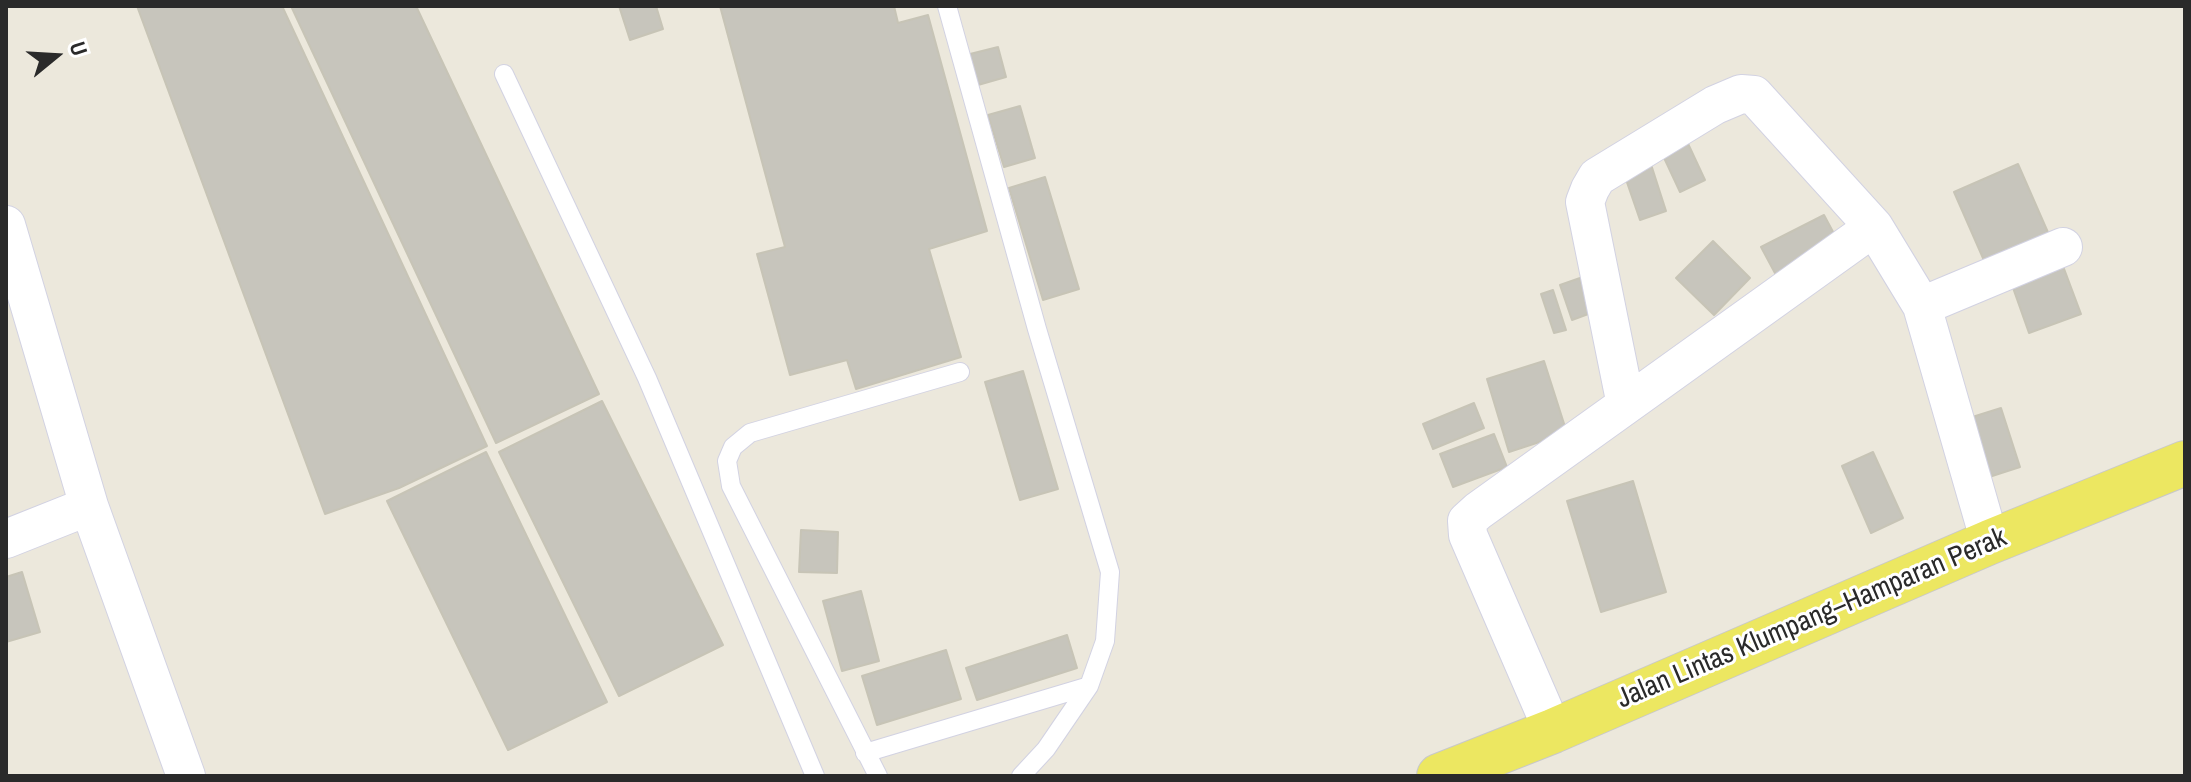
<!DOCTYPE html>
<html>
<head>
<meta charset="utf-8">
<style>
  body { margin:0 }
  #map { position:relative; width:2191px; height:782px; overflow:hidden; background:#ece8dc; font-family:"Archivo Narrow",sans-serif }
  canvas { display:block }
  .frame { position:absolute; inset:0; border:8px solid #2a2a2a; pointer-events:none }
  .north { position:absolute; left:16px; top:16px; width:80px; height:80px; -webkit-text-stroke:6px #fff; paint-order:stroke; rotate:72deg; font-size:22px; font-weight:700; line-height:32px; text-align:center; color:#2a2a2a }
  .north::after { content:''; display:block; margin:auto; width:28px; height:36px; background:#2a2a2a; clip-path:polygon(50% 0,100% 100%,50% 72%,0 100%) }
</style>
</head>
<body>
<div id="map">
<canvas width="2191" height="782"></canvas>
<div class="frame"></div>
<div class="north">U</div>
</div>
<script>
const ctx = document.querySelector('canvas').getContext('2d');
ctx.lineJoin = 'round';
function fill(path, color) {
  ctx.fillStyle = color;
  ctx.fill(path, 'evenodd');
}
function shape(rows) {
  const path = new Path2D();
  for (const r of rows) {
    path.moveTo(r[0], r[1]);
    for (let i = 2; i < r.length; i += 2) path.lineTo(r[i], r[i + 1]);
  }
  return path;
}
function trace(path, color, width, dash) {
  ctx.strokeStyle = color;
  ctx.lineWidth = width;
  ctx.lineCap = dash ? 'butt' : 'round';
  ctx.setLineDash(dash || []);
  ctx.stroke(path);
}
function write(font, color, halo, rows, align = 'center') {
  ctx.font = font + ' "Archivo Narrow",sans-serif';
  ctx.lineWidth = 6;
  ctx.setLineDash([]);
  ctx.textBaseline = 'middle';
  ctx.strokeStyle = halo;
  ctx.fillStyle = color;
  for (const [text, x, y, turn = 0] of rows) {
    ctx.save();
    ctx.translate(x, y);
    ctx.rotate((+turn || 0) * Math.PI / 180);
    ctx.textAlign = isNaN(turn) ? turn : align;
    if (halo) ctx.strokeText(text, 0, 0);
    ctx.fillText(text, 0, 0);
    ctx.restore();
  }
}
const building = shape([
  [137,6,282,6,487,446,399,488,325,514,137,6],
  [291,6,416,6,599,394,496,443,291,6],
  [619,6,656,6,663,29,630,40,619,6],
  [720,6,894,6,898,23,928,15,987,231,929,249,961,357,856,389,847,360,790,375,757,254,785,247,720,6],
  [998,47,1006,77,978,85,970,54,998,47],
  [1020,106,1035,158,1004,167,988,115,1020,106],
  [1684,135,1705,180,1680,192,1659,147,1684,135],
  [1648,155,1666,211,1640,220,1621,165,1648,155],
  [2018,164,2050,237,1986,265,1954,192,2018,164],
  [1045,177,1079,289,1043,300,1009,188,1045,177],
  [1824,215,1839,243,1776,275,1761,247,1824,215],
  [1713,241,1750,278,1714,315,1676,278,1713,241],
  [2063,266,2081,314,2029,333,2012,285,2063,266],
  [1580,278,1591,313,1572,320,1560,285,1580,278],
  [1553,290,1566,330,1554,333,1541,294,1553,290],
  [1544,361,1567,433,1509,452,1487,379,1544,361],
  [1023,371,1058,489,1020,500,985,382,1023,371],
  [602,401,723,645,619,696,499,452,602,401],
  [1474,403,1484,428,1433,449,1423,424,1474,403],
  [2001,408,2020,467,1986,478,1966,419,2001,408],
  [1494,434,1507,467,1453,487,1440,454,1494,434],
  [486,452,607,702,508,750,387,501,486,452],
  [1873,452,1903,518,1871,533,1842,466,1873,452],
  [1633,481,1666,592,1601,612,1567,501,1633,481],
  [801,530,838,532,837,573,799,572,801,530],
  [22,572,40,632,6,642,6,577,22,572],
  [861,591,879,661,842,671,823,601,861,591],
  [1067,635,1077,668,977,700,966,668,1067,635],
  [946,650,961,699,877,725,862,676,946,650]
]);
fill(building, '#c7c5bc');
trace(building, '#c7c4b6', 2);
const service = shape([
  [947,6,1037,329,1110,572,1105,641,1089,686,1046,749,1021,776],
  [504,74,647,378,815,776],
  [865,753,1089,686],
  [878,776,731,486,727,461,733,447,750,433,960,372]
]);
const minor = shape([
  [6,225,89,506,186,776],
  [1922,306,2063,247],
  [1626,405,1585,202,1590,189,1597,177,1715,105,1741,94,1754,95,1874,227,1922,306,1990,542],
  [6,539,89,506],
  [1553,731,1468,535,1467,521,1478,511,1874,227]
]);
const primary = shape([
  [1439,776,1553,731,1990,542,2185,463]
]);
trace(service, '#d2d2e2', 20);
trace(minor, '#d2d2e2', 40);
trace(primary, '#c8c8c8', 46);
trace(service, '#fff', 18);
trace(minor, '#fff', 38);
trace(primary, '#ece761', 44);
write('28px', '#2a2a2a', '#fff', [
  ["Jalan Lintas Klumpang–Hamparan Perak",1812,619,-23]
]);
</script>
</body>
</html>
